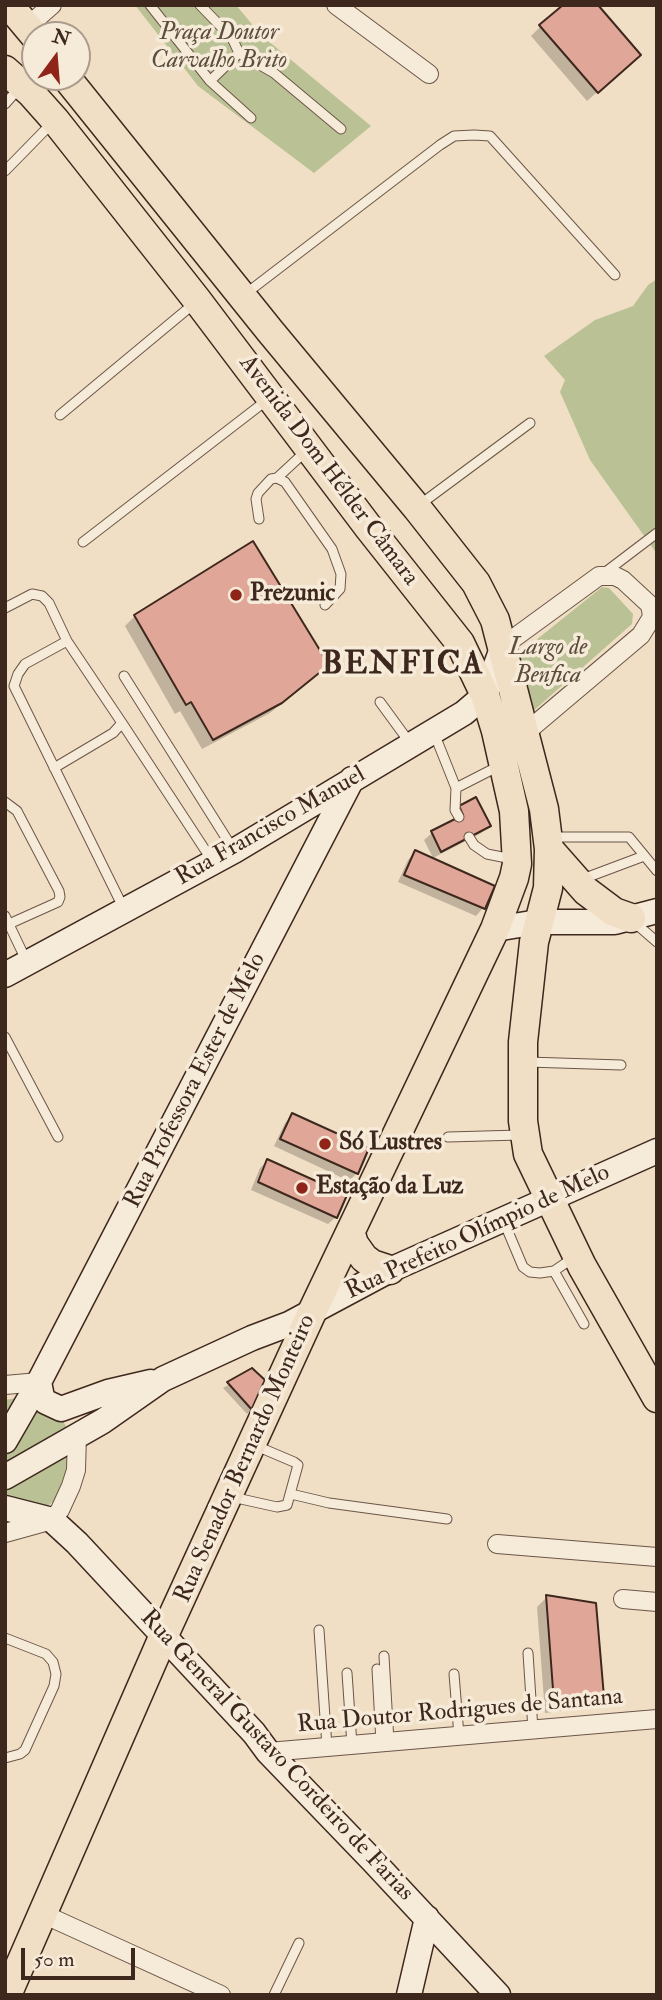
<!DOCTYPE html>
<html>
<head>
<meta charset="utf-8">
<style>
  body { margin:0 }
  #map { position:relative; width:662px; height:2000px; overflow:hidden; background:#f1dfc5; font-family:"IM FELL Double Pica",serif }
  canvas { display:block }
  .frame { position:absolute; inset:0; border:7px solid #3e281e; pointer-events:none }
  .north { position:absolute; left:21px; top:21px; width:70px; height:70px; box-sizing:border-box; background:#f6ead9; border:2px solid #ac9c8e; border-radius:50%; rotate:16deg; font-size:19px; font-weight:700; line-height:28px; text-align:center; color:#3e281e }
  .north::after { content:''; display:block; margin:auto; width:24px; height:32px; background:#8f2418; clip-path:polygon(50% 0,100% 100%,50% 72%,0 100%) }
  .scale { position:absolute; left:21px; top:1948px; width:114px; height:32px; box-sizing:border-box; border:4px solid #3e281e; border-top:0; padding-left:9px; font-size:21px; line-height:24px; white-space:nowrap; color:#3e281e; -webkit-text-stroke:5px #f6ead9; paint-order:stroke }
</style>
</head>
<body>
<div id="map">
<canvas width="662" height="2000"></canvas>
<div class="frame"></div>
<div class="north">N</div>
<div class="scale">50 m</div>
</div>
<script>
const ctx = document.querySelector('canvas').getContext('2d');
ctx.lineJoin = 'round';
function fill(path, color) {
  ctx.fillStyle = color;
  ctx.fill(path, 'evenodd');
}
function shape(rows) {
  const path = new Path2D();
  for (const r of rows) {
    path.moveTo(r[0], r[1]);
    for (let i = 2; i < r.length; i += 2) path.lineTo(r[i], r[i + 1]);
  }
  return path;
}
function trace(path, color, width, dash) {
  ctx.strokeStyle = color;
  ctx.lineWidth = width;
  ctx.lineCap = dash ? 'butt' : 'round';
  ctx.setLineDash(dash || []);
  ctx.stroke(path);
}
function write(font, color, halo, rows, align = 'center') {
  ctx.font = font + ' "IM FELL Double Pica",serif';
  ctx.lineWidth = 7;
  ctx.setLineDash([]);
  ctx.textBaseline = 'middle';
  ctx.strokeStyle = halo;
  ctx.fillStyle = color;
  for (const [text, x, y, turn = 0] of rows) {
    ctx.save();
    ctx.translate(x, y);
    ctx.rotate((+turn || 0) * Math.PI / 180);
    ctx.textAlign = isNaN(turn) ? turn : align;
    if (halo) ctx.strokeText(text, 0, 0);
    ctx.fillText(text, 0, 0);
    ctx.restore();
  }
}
fill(shape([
  [135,5,236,5,261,35,371,126,314,173,198,86],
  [657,279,657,554,590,460,560,392,565,380,544,356,595,320,633,306,648,285],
  [602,587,609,588,633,614,632,624,532,712,528,685,515,657],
  [16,1398,59,1416,71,1433,75,1448,63,1493,49,1505,29,1513,5,1513,5,1400]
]), '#bac295');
fill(shape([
  [541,26,628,65,587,101,531,36],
  [135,616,327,665,270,713,202,749,180,711,175,714,125,626],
  [460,807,488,825,481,833,433,858,424,840,432,833,455,821,453,815],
  [415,852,483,908,476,916,398,882,408,860],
  [293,1115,367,1149,357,1173,349,1181,274,1146,285,1123],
  [267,1161,336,1217,328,1224,251,1190,260,1168],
  [252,1371,264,1382,251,1410,247,1414,223,1388],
  [547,1597,602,1696,592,1707,545,1713,537,1607]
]), '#0003');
const building = shape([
  [563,5,598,5,641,55,598,93,539,25,563,5],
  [253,541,329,665,282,703,213,740,191,702,186,705,134,615,253,541],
  [476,797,491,826,441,852,431,831,463,815,459,806,476,797],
  [415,850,495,886,485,909,404,875,415,850],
  [292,1113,369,1148,358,1174,280,1139,292,1113],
  [267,1159,347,1195,337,1218,258,1182,267,1159],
  [252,1368,266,1381,253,1411,227,1382,252,1368],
  [546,1595,596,1603,604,1697,554,1703,546,1595]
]);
fill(building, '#e0a798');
trace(building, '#3e281e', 2);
const lane = shape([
  [150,5,210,81,251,118],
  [200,5,232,38,239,53,210,81],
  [239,53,274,73,341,129],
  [5,104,20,87],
  [5,171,51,124],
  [244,295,440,145,454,136,474,135,490,136,615,275],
  [60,415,196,302],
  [277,478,305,452],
  [418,506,530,423],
  [259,519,256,499,258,493,271,479,277,478,285,482,332,549,341,574,340,589,325,605],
  [83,542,267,400],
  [603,574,657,533],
  [5,608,32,594,42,596,49,603,67,641,25,664,18,674,14,686,124,909],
  [124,676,233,849],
  [380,702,410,743],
  [122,723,213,862],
  [434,733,456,788],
  [54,768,113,733,122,723,67,641],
  [5,802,17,811,59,891,60,897,58,902,9,924],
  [459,817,455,810,456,788,499,766],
  [469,837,474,845,487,854,512,859],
  [552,837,629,837,657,871],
  [580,880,644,856],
  [5,916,27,962],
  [634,922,657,942],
  [5,1037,58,1137],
  [528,1062,621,1065],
  [448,1137,520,1135],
  [504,1222,523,1267,530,1272,540,1273,554,1271,573,1258],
  [554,1271,584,1324],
  [291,1494,329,1503,447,1519],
  [232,1497,277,1507,287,1505,298,1465,294,1462,254,1445],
  [319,1630,327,1747],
  [5,1638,46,1654,53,1662,56,1674,54,1686,25,1750,20,1754,5,1758],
  [528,1653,533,1730],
  [384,1656,389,1742],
  [377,1669,381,1743],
  [347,1673,352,1745],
  [454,1674,459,1736],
  [274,1995,299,1943]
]);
const street = shape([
  [336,5,429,74],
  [28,26,52,5],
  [503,646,599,576,615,576,623,580,650,605,651,610,652,617,641,635,525,733],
  [5,1385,39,1382],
  [5,1533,52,1520,60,1510,71,1486,76,1470,77,1435],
  [497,1544,657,1557],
  [623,1599,657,1602],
  [268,1752,657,1719],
  [43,1914,221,1995]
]);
const secondary = shape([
  [495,929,538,922,615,922,657,911],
  [5,975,234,851,464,713,485,695,503,646],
  [39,1382,42,1397,46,1402,61,1409,108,1392,151,1382],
  [5,1441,39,1382,352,779],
  [5,1477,103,1421,163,1379,252,1338,289,1324,390,1270,657,1151],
  [5,1508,52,1520,77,1543,254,1733,268,1752,373,1861,498,1995],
  [409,1995,427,1918]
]);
const primary = shape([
  [9,5,35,36],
  [5,70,31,93,55,120,197,300,369,528,460,643,485,695,496,731,514,811,517,864,514,878,495,929,313,1310,164,1635,7,1995],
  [66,77,270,331,417,508,476,583,495,620,544,809,549,849,548,888,534,942,523,1042,523,1121,528,1154,582,1266,657,1398],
  [549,849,586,891,614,912,631,918],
  [351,1234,354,1244,364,1258,372,1264,390,1270]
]);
trace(lane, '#6b5648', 11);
trace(street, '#6b5648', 20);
trace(secondary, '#3e281e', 27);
trace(primary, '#3e281e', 31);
trace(lane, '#f6ead9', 9);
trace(street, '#f6ead9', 18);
trace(secondary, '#f6ead9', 24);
trace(primary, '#f1dfc5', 28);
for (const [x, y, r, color] of [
  [236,595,7,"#8f2418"],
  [325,1144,7,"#8f2418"],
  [302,1188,7,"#8f2418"]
]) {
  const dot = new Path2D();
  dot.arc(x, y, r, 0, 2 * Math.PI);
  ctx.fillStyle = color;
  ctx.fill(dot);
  trace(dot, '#f6ead9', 2.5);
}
write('italic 24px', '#5d4e3c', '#f6ead9', [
  ["Praça Doutor",219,34],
  ["Carvalho Brito",219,62],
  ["Largo de",548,649],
  ["Benfica",548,677]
]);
write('24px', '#3e281e', '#f6ead9', [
  ["Avenida Dom Hélder Câmara",328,471,53],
  ["Rua Francisco Manuel",271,827,-30],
  ["Rua Professora Ester de Melo",196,1081,-63],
  ["Rua Prefeito Olímpio de Melo",478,1233,-25],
  ["Rua Senador Bernardo Monteiro",246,1459,-66],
  ["Rua Doutor Rodrigues de Santana",460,1712,-5],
  ["Rua General Gustavo Cordeiro de Farias",276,1756,47]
]);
write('bold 24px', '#3e281e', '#f6ead9', [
  ["Prezunic",250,595],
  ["Só Lustres",339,1144],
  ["Estação da Luz",316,1188]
], 'left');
ctx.letterSpacing = '2px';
write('bold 32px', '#3e281e', '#f6ead9', [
  ["BENFICA",403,666]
]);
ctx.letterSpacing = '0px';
</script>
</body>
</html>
